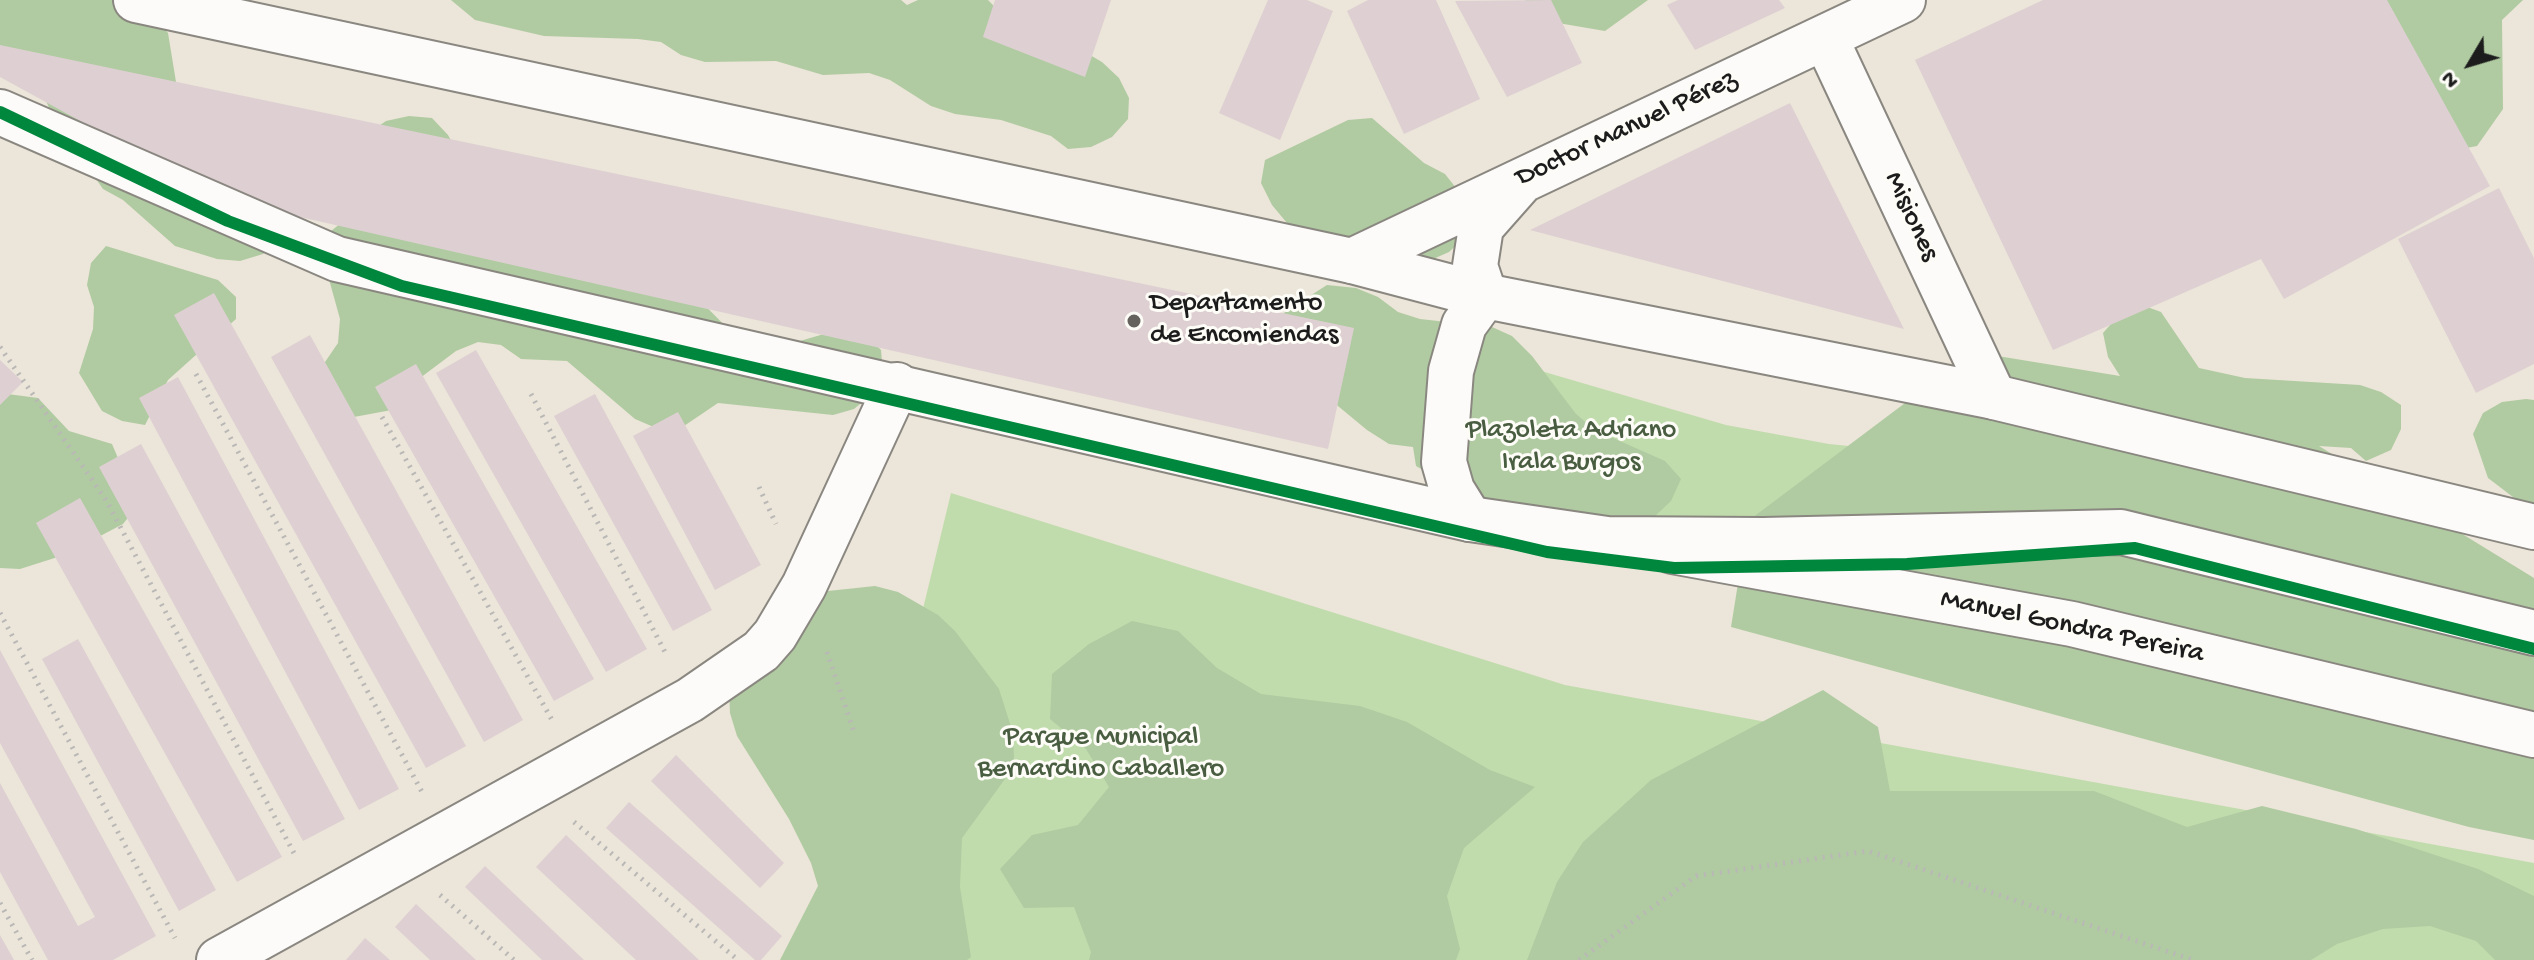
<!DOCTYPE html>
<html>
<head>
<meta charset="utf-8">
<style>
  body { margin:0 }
  #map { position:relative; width:2534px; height:960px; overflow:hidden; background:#ece5d9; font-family:"Gochi Hand",sans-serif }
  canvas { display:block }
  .north { position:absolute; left:2430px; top:24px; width:80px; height:80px; -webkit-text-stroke:6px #fdfcf7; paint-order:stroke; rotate:232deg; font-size:22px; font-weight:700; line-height:32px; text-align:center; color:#1c1c1c }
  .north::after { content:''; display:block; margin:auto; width:28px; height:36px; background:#1c1c1c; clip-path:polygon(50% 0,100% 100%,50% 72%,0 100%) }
</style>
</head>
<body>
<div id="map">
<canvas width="2534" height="960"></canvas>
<div class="north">N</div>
</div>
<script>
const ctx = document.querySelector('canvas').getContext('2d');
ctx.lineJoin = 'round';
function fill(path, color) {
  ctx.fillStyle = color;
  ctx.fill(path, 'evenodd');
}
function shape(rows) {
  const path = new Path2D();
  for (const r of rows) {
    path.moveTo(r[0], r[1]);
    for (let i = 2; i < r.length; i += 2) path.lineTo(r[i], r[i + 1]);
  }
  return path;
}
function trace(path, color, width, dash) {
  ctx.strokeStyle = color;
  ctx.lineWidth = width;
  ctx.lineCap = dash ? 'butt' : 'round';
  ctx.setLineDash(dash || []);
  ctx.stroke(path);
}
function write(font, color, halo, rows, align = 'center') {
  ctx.font = font + ' "Gochi Hand",sans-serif';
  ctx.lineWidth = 6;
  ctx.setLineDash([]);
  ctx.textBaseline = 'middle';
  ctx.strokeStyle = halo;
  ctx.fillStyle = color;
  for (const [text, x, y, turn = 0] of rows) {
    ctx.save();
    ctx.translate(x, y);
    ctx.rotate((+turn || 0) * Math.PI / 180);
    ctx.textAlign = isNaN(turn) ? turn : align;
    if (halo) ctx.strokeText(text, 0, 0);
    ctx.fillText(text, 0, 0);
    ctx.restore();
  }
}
fill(shape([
  [1524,366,1726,425,1829,444,1920,453,1748,521,1620,519],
  [951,493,1565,685,2534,863,2534,960,838,960]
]), '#c1dcac');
fill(shape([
  [0,0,140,0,168,33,176,82,249,142,281,237,263,254,240,261,217,259,175,246,123,200,103,189,55,120,44,97,0,66],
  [451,0,901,0,907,5,918,0,988,0,1019,32,1083,51,1102,62,1119,78,1129,98,1128,119,1112,137,1091,147,1068,149,1051,136,1001,120,955,114,931,106,890,80,869,73,823,75,776,61,705,62,681,55,661,42,638,39,544,36,475,20],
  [1525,0,1648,0,1605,31,1558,23],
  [2362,0,2523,0,2502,20,2503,109,2477,146,2424,156],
  [409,116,432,118,448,135,459,155,683,283,733,334,776,348,841,329,864,333,881,350,883,373,872,394,854,409,833,415,718,403,681,428,656,428,635,419,567,361,521,359,501,345,478,342,456,351,420,378,397,409,327,422,312,381,338,343,340,319,322,254,330,232,348,217,366,135,386,121],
  [1372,118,1424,163,1445,174,1460,193,1465,237,1449,252,1424,263,1308,235,1287,223,1272,205,1261,183,1265,160,1348,120],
  [106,246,218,280,236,297,236,319,168,380,145,425,122,421,102,411,79,373,93,329,94,307,87,285,91,263],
  [1327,285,1356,288,1378,297,1398,312,1420,319,1492,327,1512,336,1532,356,1576,414,1595,430,1665,461,1681,479,1671,501,1654,517,1612,543,1457,490,1416,466,1413,447,1389,444,1367,430,1292,368,1270,329,1286,311],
  [2139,304,2161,312,2199,368,2245,378,2360,385,2381,392,2401,405,2401,429,2391,450,2366,461,2351,448,2319,446,2534,578,2534,840,2469,827,1731,627,1748,521,1973,352,2120,376,2108,357,2103,333,2118,316],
  [0,393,38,398,69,431,112,444,138,505,123,524,64,555,20,569,0,568],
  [2526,399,2534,400,2534,513,2488,478,2473,434,2483,413,2502,402],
  [875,586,898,592,938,615,955,631,999,689,1013,733,1014,758,1005,779,962,838,960,887,971,957,967,960,780,960,818,886,811,863,789,819,737,736,730,713,729,689,804,600,828,591],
  [1132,621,1178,631,1217,668,1261,694,1360,706,1407,722,1490,770,1535,787,1464,848,1447,896,1460,949,1456,960,1089,960,1091,952,1074,907,1024,908,1000,869,1032,835,1078,825,1109,787,1086,749,1050,719,1052,674,1089,644],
  [1823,690,1878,727,1890,791,2094,791,2187,827,2262,806,2356,829,2478,869,2534,896,2534,960,2495,960,2476,941,2430,926,2383,929,2337,944,2311,960,1527,960,1557,882,1583,842,1651,780]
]), '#b0cba1');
fill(shape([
  [995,0,1111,0,1085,77,983,37],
  [1268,0,1307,0,1333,11,1280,140,1219,113],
  [1368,0,1436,0,1480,99,1404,134,1347,11],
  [1551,0,1582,63,1507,97,1455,1],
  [1678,0,1779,0,1785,8,1695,50,1667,5],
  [2043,0,2387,0,2490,186,2284,299,2261,259,2053,350,1915,60],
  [0,45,1354,328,1328,449,291,215,95,129,0,77],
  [1790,103,1904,329,1530,230],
  [2499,188,2534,258,2534,364,2476,393,2398,239],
  [214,293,466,746,426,768,174,315],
  [310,335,523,720,484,742,271,357],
  [476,350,647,649,606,672,436,373],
  [0,360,23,382,0,405],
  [416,364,594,679,554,701,375,387],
  [178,377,399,789,359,810,139,398],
  [595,394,712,610,673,631,554,416],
  [678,412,761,565,715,590,633,436],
  [141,444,345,819,303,841,99,467],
  [80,498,282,857,237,882,36,523],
  [78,639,216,890,179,911,42,659],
  [0,650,156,936,113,960,48,960,0,872,0,783,78,926,95,917,0,743],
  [676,755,784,863,760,888,651,781],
  [629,802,782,936,761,960,755,960,606,828],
  [566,835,699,960,636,960,536,867],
  [485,866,584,960,542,960,465,887],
  [416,904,476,960,430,960,395,927],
  [0,935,14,960,0,960],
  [365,938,390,960,346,960]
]), '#ded0d2');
const minor = shape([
  [1825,37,1994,397],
  [1352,261,1903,0],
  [1470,519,1452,490,1444,462,1451,371,1464,325,1485,296,1475,266,1481,227,1519,184],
  [1672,551,2072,624,2534,735],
  [219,960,690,700,761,651,775,635,804,586,897,385]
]);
const tertiary = shape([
  [0,112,337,259,1470,519,1607,539,1763,540,2121,532,2534,633]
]);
const trunk = shape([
  [136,0,1352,261,1485,296,1994,397,2534,527]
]);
trace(minor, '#8a8781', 48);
trace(tertiary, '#8a8781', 48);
trace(trunk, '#8a8781', 48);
trace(shape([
  [0,347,106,500,296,857],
  [196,374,422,792],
  [531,394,667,656],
  [382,417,552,720],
  [759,487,776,524],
  [0,613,175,938],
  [827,652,855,735],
  [574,822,738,960],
  [440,895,514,960],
  [0,903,32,960],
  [1579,960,1696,876,1868,851,2193,960]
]), '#b9b8b6', 5, [2, 6]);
trace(minor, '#fcfbf9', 44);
trace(tertiary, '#fcfbf9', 44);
trace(trunk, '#fcfbf9', 44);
trace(shape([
  [0,112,228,221,402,286,1547,552,1674,568,1907,564,2135,548,2534,649]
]), '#00873e', 12);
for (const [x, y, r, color] of [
  [1134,321,8,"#65625e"]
]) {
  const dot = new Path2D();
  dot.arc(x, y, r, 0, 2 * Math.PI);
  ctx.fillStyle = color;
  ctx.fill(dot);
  trace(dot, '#fdfcf7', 3);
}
write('28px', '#1c1c1c', '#fdfcf7', [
  ["Doctor Manuel Pérez",1627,130,-25],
  ["Misiones",1910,217,65],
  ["Manuel Gondra Pereira",2072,628,12]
]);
write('28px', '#1c1c1c', '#fdfcf7', [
  ["Departamento",1150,305],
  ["de Encomiendas",1150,337]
], 'left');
write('28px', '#495d41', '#fdfcf7', [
  ["Plazoleta Adriano",1571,432],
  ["Irala Burgos",1571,464],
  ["Parque Municipal",1101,739],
  ["Bernardino Caballero",1101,771]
]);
</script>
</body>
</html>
